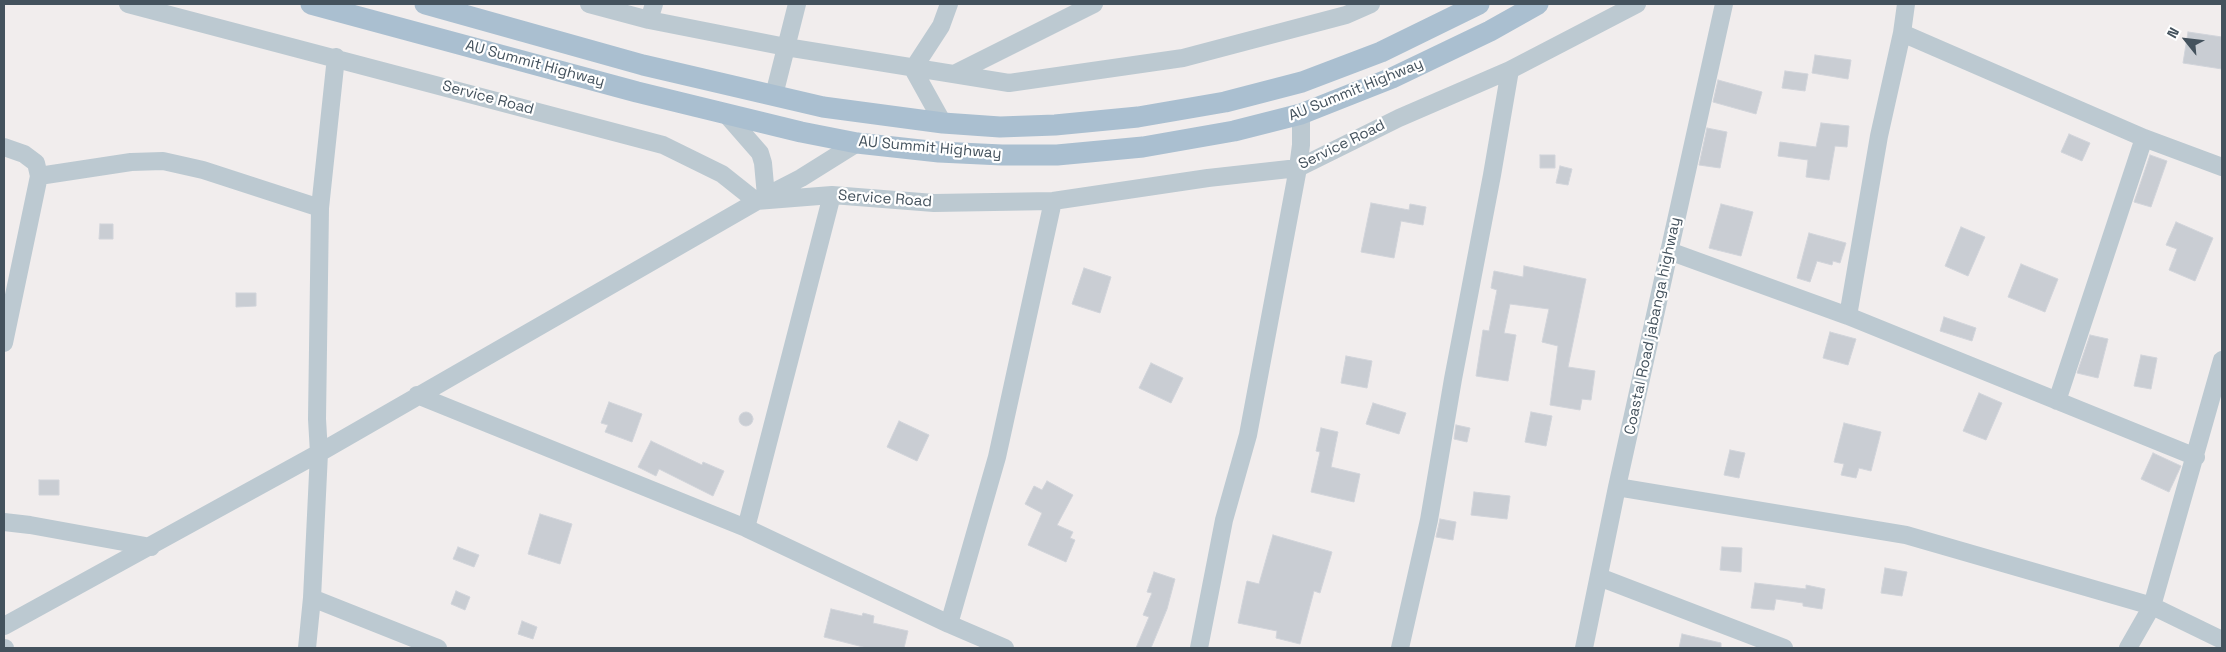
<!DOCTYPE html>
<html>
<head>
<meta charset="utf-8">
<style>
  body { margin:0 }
  #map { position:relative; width:2226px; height:652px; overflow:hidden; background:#f1eded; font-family:"Space Grotesk",sans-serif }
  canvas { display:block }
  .frame { position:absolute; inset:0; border:5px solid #44525d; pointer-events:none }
  .north { position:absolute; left:2161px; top:15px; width:50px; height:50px; -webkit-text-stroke:4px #fff; paint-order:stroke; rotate:299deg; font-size:14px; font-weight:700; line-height:20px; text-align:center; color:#44525d }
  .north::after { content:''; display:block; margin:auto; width:18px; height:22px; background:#44525d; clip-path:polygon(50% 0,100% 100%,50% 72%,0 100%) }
</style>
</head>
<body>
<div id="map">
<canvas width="2226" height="652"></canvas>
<div class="frame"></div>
<div class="north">N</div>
</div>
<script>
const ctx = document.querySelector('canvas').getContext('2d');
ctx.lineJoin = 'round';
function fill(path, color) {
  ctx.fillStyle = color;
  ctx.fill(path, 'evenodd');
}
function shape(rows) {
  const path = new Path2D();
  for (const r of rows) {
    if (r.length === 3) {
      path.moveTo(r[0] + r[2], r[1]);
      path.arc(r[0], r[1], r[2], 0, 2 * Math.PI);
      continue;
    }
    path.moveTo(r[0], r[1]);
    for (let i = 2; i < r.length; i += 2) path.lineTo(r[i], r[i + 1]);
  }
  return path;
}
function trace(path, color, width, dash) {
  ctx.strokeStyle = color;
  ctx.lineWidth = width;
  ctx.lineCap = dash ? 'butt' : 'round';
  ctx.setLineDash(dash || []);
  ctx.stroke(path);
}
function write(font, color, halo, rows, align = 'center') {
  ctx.font = font + ' "Space Grotesk",sans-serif';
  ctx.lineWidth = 4.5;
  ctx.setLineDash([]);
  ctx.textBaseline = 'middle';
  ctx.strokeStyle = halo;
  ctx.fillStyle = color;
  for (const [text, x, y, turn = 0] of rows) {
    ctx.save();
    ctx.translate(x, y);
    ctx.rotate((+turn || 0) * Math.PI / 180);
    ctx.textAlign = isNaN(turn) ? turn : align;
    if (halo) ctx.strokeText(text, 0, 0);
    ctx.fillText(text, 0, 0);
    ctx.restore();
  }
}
const building = shape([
  [2188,32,2222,37,2222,69,2183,63,2188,32],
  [1815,55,1851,60,1848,79,1812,73,1815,55],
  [1785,71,1808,74,1805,91,1782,88,1785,71],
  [1718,80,1762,92,1756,114,1713,102,1718,80],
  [1821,123,1849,126,1847,147,1835,146,1829,180,1806,177,1808,160,1778,156,1780,142,1816,147,1821,123],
  [1707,128,1727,132,1720,168,1699,165,1707,128],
  [2069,134,2090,143,2082,161,2061,152,2069,134],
  [1540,155,1555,155,1555,168,1540,168,1540,155],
  [2150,155,2167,161,2151,207,2134,202,2150,155],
  [1560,166,1572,169,1568,185,1556,183,1560,166],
  [1371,203,1409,210,1410,204,1426,207,1423,225,1401,221,1394,258,1361,252,1371,203],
  [1721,204,1753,212,1741,256,1709,248,1721,204],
  [2176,222,2213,238,2195,281,2169,270,2177,249,2166,245,2176,222],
  [100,224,113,224,113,239,99,239,100,224],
  [1961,227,1985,237,1968,276,1945,266,1961,227],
  [1809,233,1846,243,1840,263,1833,261,1832,265,1817,261,1810,282,1797,278,1809,233],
  [2021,264,2058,279,2045,312,2008,297,2021,264],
  [1524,266,1586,279,1568,367,1595,371,1591,400,1582,399,1580,410,1550,405,1558,346,1542,342,1549,309,1510,304,1504,333,1516,335,1508,381,1476,376,1483,330,1489,331,1497,290,1491,288,1494,271,1523,277,1524,266],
  [1084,268,1111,277,1100,313,1072,304,1084,268],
  [236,293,256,293,256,306,236,307,236,293],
  [1944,317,1976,328,1972,341,1940,331,1944,317],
  [1830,332,1856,339,1848,365,1823,358,1830,332],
  [2090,335,2108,339,2098,378,2077,373,2090,335],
  [2141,355,2157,358,2151,389,2134,386,2141,355],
  [1346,356,1372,361,1367,388,1341,383,1346,356],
  [1151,363,1183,378,1171,403,1139,388,1151,363],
  [1979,393,2002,403,1986,440,1963,431,1979,393],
  [609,402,642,414,632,442,605,432,608,425,601,423,609,402],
  [1373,403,1406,413,1399,434,1366,424,1373,403],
  [746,419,7],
  [1531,412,1552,416,1546,446,1525,442,1531,412],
  [899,421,929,435,917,461,887,447,899,421],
  [1844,423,1881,432,1871,471,1859,468,1856,478,1841,475,1844,464,1834,462,1844,423],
  [1456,425,1470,428,1467,442,1454,439,1456,425],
  [1321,428,1338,432,1331,467,1360,474,1354,502,1311,492,1320,452,1316,451,1321,428],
  [651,441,702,465,703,462,724,471,713,496,659,469,656,476,638,467,651,441],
  [1730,450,1745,453,1739,478,1724,475,1730,450],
  [2153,453,2181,466,2169,492,2141,479,2153,453],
  [39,480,59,480,59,495,39,495,39,480],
  [1047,481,1073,495,1057,525,1073,532,1070,538,1075,540,1066,562,1028,545,1042,513,1025,504,1034,486,1042,490,1047,481],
  [1474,492,1510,496,1507,519,1471,515,1474,492],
  [540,514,572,524,560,564,528,554,540,514],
  [1440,519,1456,522,1453,540,1436,537,1440,519],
  [1273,535,1332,552,1320,593,1314,591,1300,644,1276,638,1277,631,1238,623,1247,581,1259,584,1273,535],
  [458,547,479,555,474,567,453,559,458,547],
  [1722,547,1742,548,1741,572,1720,570,1722,547],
  [1885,568,1907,572,1902,596,1881,593,1885,568],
  [1154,572,1175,579,1167,609,1151,648,1136,648,1149,617,1143,615,1152,593,1147,592,1154,572],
  [1755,583,1806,589,1806,585,1825,589,1822,609,1803,606,1803,603,1776,599,1774,610,1751,608,1755,583],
  [456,591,470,597,465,610,451,604,456,591],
  [831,609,862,616,863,613,874,616,873,623,908,631,904,648,867,648,824,637,831,609],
  [522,621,537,627,533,639,518,634,522,621],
  [1682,634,1721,643,1721,648,1679,648,1682,634]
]);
fill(building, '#c9cdd3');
trace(building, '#d1d4da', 1);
trace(shape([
  [128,4,663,145,722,174,756,201,832,195,934,203,1053,201,1208,178,1298,168,1399,118,1510,70,1637,4],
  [589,4,649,20,786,47,1009,83,1183,58,1346,15,1371,4],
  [649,20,654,4],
  [1902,33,2144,138,2222,167],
  [956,73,1094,4],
  [774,95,797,4],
  [725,113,760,153,763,163,766,196],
  [943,123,913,69,941,26,949,4],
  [4,147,24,154,36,163,39,176,4,343],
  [39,176,131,162,163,161,203,170,320,208],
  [1669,251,1848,316,2196,457],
  [1848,316,1879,136,1902,33,1906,4],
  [417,395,746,528,949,624,1005,648],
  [2057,401,2144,138],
  [1617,487,1906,535,2152,606,2222,640],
  [4,522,30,525,151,547],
  [746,528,832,195],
  [1599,577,1784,648],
  [312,598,438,648],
  [949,624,997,457,1053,201],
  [4,626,319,453,766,196,801,178,857,143],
  [4,648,5,648],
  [307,648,312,598,319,453,317,419,320,208,336,57],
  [1199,648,1224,520,1248,435,1298,168,1301,145,1301,114],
  [1400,648,1429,520,1453,379,1492,175,1510,70],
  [1584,648,1617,487,1724,4],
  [2128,648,2152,606,2222,360]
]), '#bcc9d1', 18);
trace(shape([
  [311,4,637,92,801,132,857,143,939,152,1002,155,1057,155,1143,147,1234,131,1301,114,1392,78,1490,31,1538,4],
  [425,4,643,65,823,107,943,123,1000,127,1055,125,1138,117,1225,102,1302,82,1381,52,1479,4]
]), '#aabfd0', 21);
write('15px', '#44525d', '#fff', [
  ["AU Summit Highway",535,64,15],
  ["AU Summit Highway",1356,90,-22],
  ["Service Road",488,98,15],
  ["Service Road",1342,145,-26],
  ["AU Summit Highway",930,148,5],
  ["Service Road",885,199,4],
  ["Coastal Road jabanga highway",1653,326,-78]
]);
</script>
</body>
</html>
